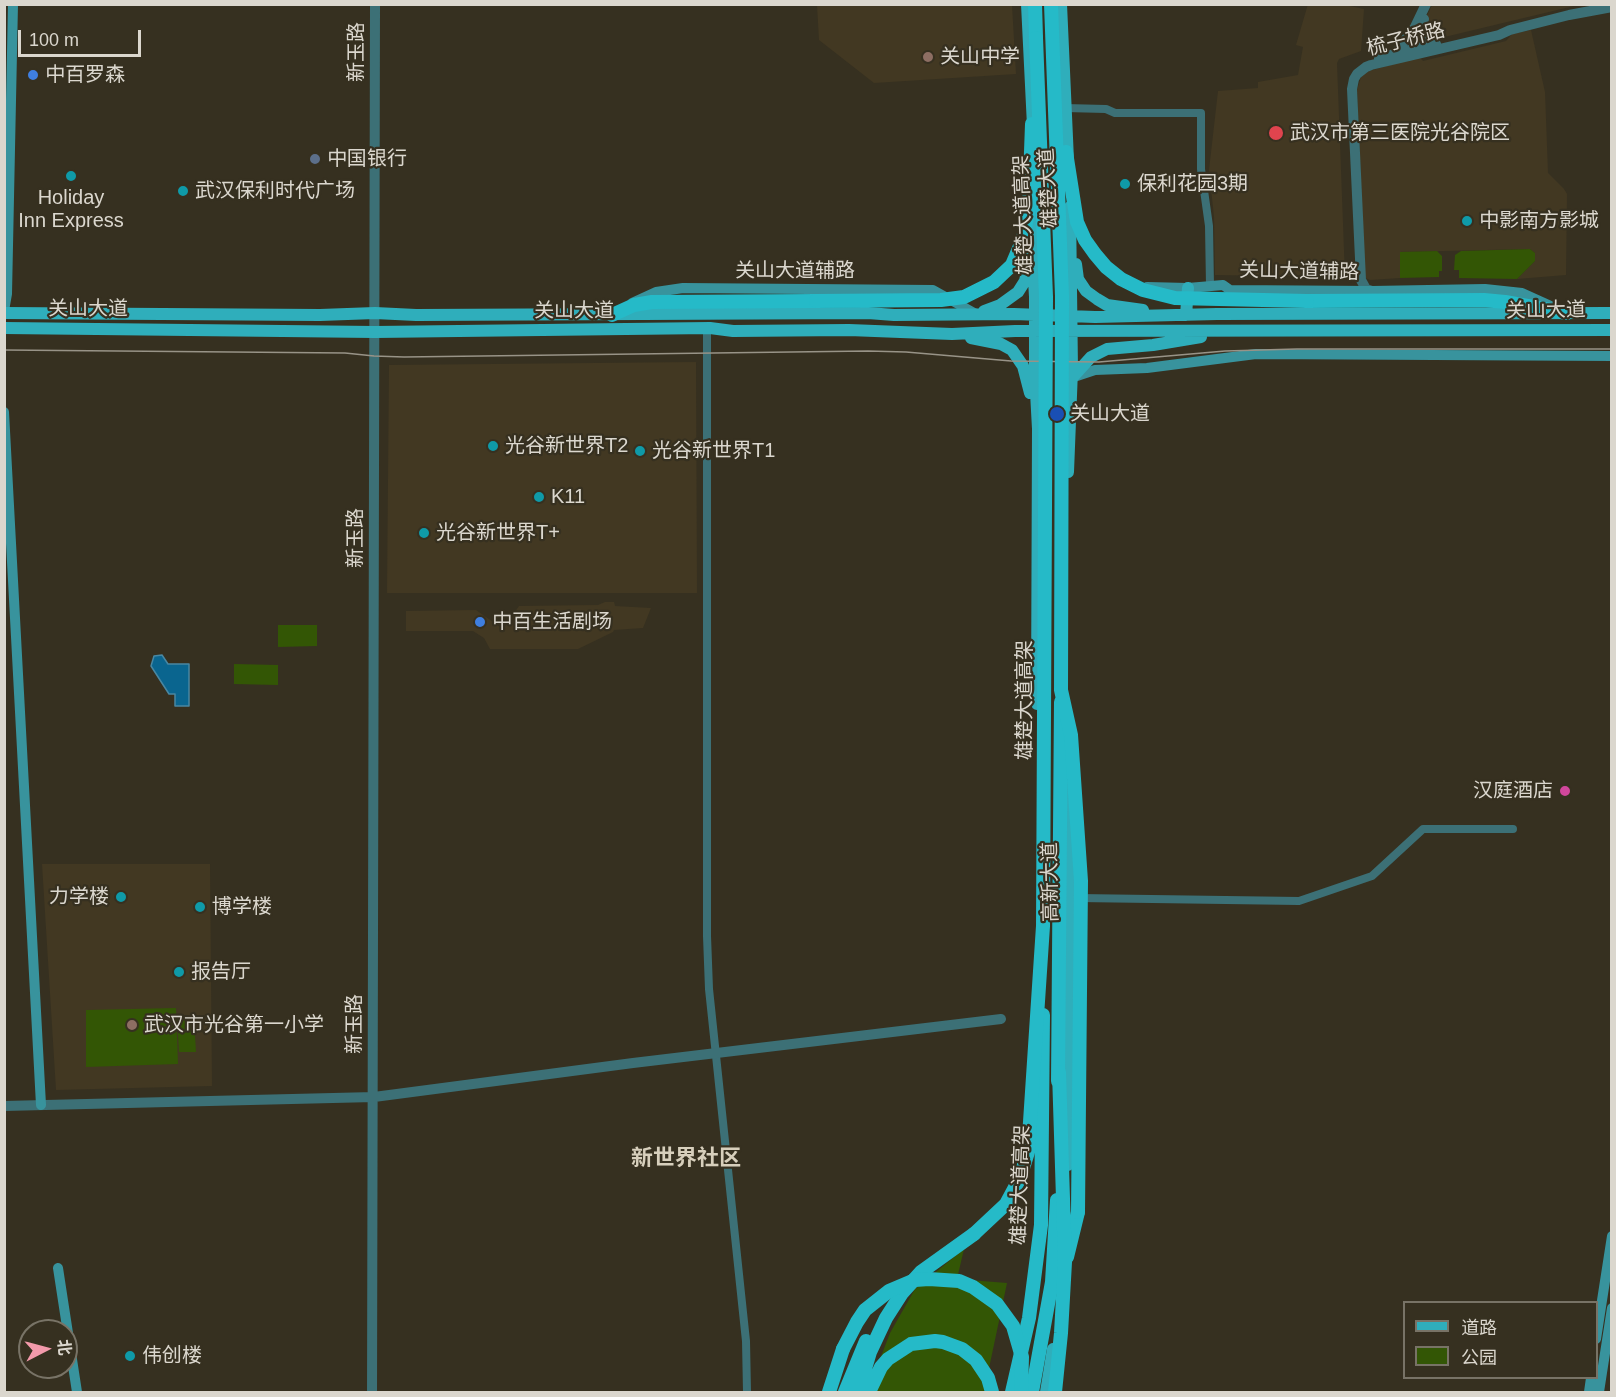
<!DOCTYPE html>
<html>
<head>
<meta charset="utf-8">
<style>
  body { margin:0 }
  #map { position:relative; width:1616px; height:1397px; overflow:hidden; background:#363020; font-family:Arial,"Noto Sans SC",sans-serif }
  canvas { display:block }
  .frame { position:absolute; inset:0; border:6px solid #dbd7ce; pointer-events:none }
  .legend { position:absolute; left:1403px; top:1301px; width:195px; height:78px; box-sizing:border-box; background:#363020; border:2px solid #787366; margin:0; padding:8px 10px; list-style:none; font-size:18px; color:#dbd7ce }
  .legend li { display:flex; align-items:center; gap:12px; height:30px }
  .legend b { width:30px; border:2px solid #787366 }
  .north { position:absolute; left:18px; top:1319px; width:60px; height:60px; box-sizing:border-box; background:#363020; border:2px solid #787366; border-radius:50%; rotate:84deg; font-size:16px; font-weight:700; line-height:24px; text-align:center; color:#dbd7ce }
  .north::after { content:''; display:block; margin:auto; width:21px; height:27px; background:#f39aab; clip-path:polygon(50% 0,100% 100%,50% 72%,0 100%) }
  .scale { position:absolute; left:18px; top:30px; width:123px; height:27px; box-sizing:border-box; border:3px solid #dbd7ce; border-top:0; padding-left:8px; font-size:18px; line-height:21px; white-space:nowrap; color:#dbd7ce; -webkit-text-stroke:4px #363020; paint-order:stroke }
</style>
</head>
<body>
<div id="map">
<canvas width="1616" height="1397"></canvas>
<div class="frame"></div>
<ul class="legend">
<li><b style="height:8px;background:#2faebb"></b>道路</li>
<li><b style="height:16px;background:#335605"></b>公园</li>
</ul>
<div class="north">北</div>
<div class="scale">100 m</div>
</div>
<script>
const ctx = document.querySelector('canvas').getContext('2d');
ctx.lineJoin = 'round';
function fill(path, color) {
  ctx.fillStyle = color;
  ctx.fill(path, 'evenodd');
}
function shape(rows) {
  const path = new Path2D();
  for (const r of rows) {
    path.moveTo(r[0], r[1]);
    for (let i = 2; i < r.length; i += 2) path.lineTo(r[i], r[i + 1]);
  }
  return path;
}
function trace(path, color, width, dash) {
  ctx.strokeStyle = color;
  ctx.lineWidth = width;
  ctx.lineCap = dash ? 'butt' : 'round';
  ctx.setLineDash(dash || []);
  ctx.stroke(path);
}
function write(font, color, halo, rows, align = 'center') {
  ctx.font = font + ' Arial,"Noto Sans SC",sans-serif';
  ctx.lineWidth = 4.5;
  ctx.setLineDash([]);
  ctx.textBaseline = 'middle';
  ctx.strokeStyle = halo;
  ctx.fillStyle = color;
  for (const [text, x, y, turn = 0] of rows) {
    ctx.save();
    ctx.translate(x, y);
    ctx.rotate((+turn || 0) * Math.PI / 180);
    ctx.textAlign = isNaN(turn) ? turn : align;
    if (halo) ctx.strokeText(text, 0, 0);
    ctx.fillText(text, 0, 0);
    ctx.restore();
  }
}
fill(shape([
  [1308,4,1345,5,1364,9,1361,51,1339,59,1337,63,1345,277,1215,275,1214,217,1209,170,1218,91,1258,88,1258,82,1298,75,1303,47,1296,45],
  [817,5,1012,5,1016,74,874,83,819,40],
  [1432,5,1578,5,1432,40,1427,37,1423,24],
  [1531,30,1545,92,1548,173,1564,189,1567,194,1566,275,1517,279,1535,261,1535,253,1530,249,1401,252,1400,278,1370,280,1365,278,1357,90,1361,77,1369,71,1419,57,1423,61,1506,41,1512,34],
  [696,362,697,593,387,593,389,365],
  [605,602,614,602,615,606,651,608,643,628,614,630,613,632,578,649,490,649,484,638,473,631,406,631,406,611,476,610,503,629,519,606,598,605],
  [42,864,210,864,212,1086,56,1090]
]), '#423822');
fill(shape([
  [1530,249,1535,253,1535,261,1517,279,1459,278,1459,270,1454,270,1455,255,1461,251],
  [1437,251,1442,256,1442,271,1439,271,1439,277,1400,278,1400,252],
  [278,625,317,625,317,646,278,647],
  [234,664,278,665,278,685,234,684],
  [176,1008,178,1064,86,1067,86,1010],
  [177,1018,194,1018,196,1052,179,1052],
  [964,1249,957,1279,1007,1283,984,1392,864,1392,870,1385,890,1333,915,1289]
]), '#335605');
const water = shape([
  [162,655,168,664,189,664,189,706,175,706,175,694,169,694,151,666,154,656,162,655]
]);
fill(water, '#0a658f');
trace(water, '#4987a2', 1.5);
trace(shape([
  [1065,108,1106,109,1115,113,1201,113,1201,169,1209,226,1210,286],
  [707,328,707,936,709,989,746,1341,747,1392],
  [1078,898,1299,901,1372,876,1423,829,1513,829]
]), '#3c7076', 8);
trace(shape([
  [1424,19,1420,32,1423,39,1436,44],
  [1396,52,1415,27,1426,4],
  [1379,58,1428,45],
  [1372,291,1366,289,1361,280,1352,89,1354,79,1357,74,1366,67,1371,65,1499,35,1510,30,1569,15,1612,7],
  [4,1106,374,1097,633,1063,1001,1019],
  [372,1392,375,4]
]), '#3c7076', 10);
trace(shape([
  [1147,287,1188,288,1223,285,1230,290,1372,291,1485,289,1522,293,1553,307],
  [632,303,656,292,683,288,933,290,976,314],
  [4,311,7,294,13,4],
  [1074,377,1095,370,1147,368,1256,354,1612,356],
  [4,412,41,1105],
  [58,1268,77,1392],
  [1596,1339,1612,1236],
  [1589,1392,1591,1378],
  [1599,1392,1612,1308]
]), '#38939d', 10);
trace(shape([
  [1027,4,1033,126],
  [1061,4,1068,160],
  [1034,203,1032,246,1035,297,1035,374,1038,429,1037,704],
  [1076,264,1078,279,1086,291,1097,299,1107,305,1143,310],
  [984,311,1000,305,1018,292,1025,281,1029,262],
  [4,313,320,315,375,313,416,315,868,313,894,315,1014,314,1095,317,1217,314,1612,313],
  [1186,315,1188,288],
  [4,328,375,332,710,328,733,331,849,330,952,334,1015,331,1612,330],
  [971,338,1001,344,1012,350,1023,366,1030,393],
  [1072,378,1091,357,1107,349,1153,345,1201,337],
  [1068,472,1072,370,1070,207],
  [1068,1165,1071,1018,1068,786],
  [1046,1392,1053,1349]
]), '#2faebb', 12);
trace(shape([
  [1035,4,1036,38],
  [1307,301,1484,300,1505,302,1567,313],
  [612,315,634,305,652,302,816,301],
  [1058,1081,1061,702],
  [1067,1257,1078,1212],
  [829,1392,843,1349],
  [845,1392,866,1341],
  [858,1392,870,1352,886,1318,902,1293,921,1272,974,1234],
  [869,1392,881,1367,888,1359,911,1344,935,1341,943,1342,962,1349,976,1360,988,1378,992,1392],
  [1012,1392,1029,1318,1041,1225,1043,1015],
  [1032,1392,1052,1282,1057,1200]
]), '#25bac8', 14);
trace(shape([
  [4,350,345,353,374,356,404,357,868,351,906,352,1011,361,1099,362,1225,351,1297,349,1612,349]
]), '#989387', 1.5);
trace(shape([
  [1051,4,1062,296,1061,690,1071,735,1081,881,1078,1212],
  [1066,152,1077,222,1085,240,1095,254,1106,267,1121,279,1143,290,1175,298,1307,301],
  [816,301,941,300,964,297,994,282,1012,265,1023,239,1029,207,1032,124],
  [974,1234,1006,1204,1020,1178,1028,1152,1043,926,1046,297,1036,38],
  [843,1349,857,1322,865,1310,889,1291,915,1280,929,1279,959,1281,973,1287,997,1304,1013,1326,1022,1357,1021,1392],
  [1055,1392,1061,1333,1065,1262,1059,1072]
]), '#25bac8', 14);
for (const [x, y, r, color] of [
  [928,57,6,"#8d6e63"],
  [33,75,6,"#3f7fe0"],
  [1276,133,8,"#e0444e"],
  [315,159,6,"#5c6f8a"],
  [71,176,6,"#0f9aa8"],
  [1125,184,6,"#0f9aa8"],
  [183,191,6,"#0f9aa8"],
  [1467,221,6,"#0f9aa8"],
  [1057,414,8,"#1a4fb4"],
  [493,446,6,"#0f9aa8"],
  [640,451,6,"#0f9aa8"],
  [539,497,6,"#0f9aa8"],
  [424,533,6,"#0f9aa8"],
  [480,622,6,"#3f7fe0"],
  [1565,791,6,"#d1479c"],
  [121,897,6,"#0f9aa8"],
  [200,907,6,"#0f9aa8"],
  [179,972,6,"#0f9aa8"],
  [132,1025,6,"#8d6e63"],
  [130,1356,6,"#0f9aa8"]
]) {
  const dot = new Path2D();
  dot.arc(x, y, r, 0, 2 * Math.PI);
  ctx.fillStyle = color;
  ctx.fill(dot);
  trace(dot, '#363020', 2);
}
write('20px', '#dbd7ce', '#363020', [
  ["梳子桥路",1406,40,-14],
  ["新玉路",357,52,-90],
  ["雄楚大道",1049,188,-93],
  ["雄楚大道高架",1024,215,-92],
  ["关山大道辅路",795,271],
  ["关山大道辅路",1299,272,1],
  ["关山大道",88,309],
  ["关山大道",574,311],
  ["关山大道",1546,311,-1],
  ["新玉路",356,538,-90],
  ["雄楚大道高架",1025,700,-90],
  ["高新大道",1051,882,-91],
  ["新玉路",355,1024,-90],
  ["雄楚大道高架",1021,1185,-88]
]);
write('20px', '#dbd7ce', '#363020', [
  ["关山中学",940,57],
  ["中百罗森",45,75],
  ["武汉市第三医院光谷院区",1290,133],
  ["中国银行",327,159],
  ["保利花园3期",1137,184],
  ["武汉保利时代广场",195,191],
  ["Holiday",71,198,"center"],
  ["Inn Express",71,221,"center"],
  ["中影南方影城",1479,221],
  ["关山大道",1070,414],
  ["光谷新世界T2",505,446],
  ["光谷新世界T1",652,451],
  ["K11",551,497],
  ["光谷新世界T+",436,533],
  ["中百生活剧场",492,622],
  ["汉庭酒店",1553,791,"right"],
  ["力学楼",109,897,"right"],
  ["博学楼",212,907],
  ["报告厅",191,972],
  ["武汉市光谷第一小学",144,1025],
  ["伟创楼",142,1356]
], 'left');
write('bold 22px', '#d7cfbc', '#363020', [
  ["新世界社区",686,1159]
]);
</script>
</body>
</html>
